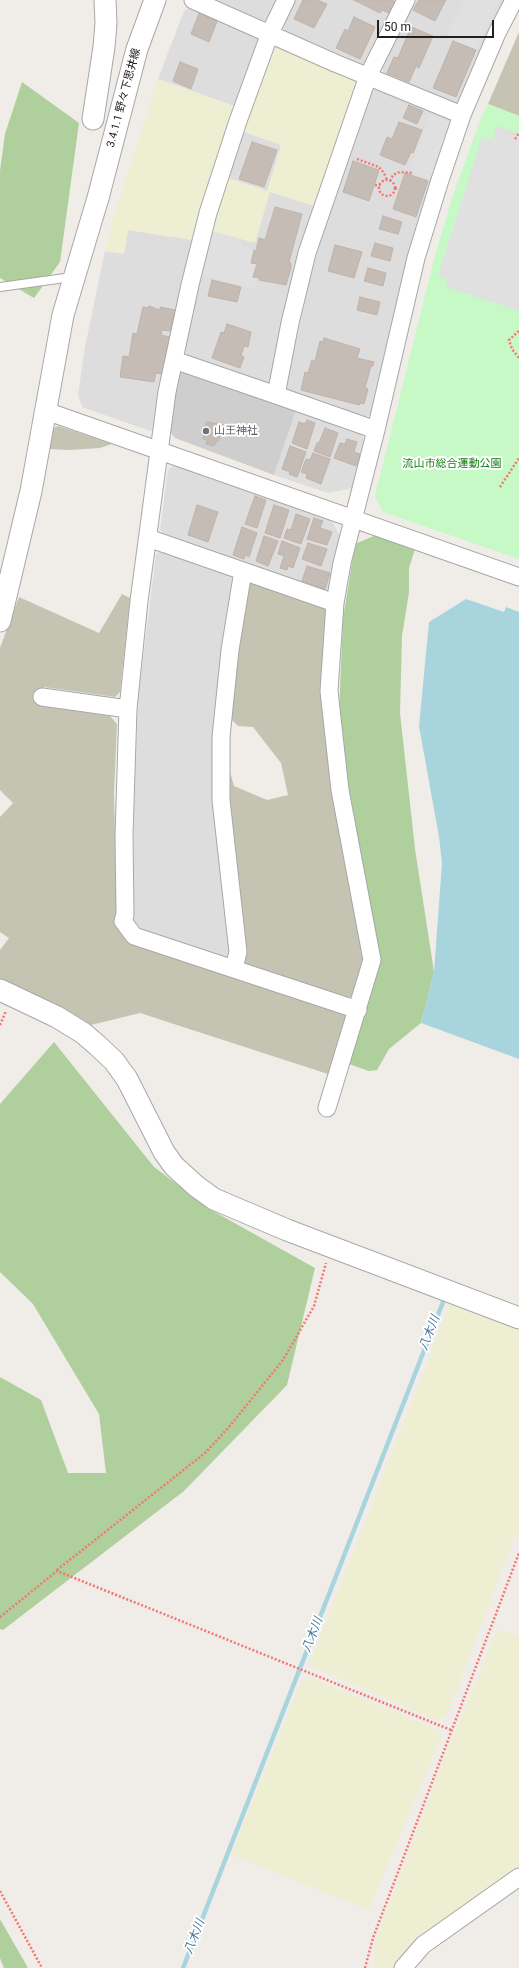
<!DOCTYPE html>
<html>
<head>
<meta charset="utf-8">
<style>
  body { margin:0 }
  #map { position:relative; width:519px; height:1968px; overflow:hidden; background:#f0ece7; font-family:Roboto,sans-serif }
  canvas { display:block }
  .scale { position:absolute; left:377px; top:20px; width:117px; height:18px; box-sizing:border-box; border:2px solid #202020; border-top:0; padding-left:5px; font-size:12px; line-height:14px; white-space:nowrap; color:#202020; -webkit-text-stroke:3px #fff; paint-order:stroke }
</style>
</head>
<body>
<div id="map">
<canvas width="519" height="1968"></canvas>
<div class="scale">50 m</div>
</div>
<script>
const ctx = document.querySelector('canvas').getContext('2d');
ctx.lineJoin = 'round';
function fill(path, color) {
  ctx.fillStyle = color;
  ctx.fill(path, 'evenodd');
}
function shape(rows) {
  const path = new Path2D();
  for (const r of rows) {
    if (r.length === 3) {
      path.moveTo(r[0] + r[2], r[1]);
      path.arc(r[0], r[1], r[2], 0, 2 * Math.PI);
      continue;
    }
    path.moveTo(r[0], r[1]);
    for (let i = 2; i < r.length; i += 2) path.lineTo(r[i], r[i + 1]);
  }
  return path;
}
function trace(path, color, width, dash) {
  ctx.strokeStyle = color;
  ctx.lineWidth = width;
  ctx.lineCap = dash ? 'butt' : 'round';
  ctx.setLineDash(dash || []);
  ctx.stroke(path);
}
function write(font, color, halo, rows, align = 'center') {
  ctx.font = font + ' Roboto,"Noto Sans JP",sans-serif';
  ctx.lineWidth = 4;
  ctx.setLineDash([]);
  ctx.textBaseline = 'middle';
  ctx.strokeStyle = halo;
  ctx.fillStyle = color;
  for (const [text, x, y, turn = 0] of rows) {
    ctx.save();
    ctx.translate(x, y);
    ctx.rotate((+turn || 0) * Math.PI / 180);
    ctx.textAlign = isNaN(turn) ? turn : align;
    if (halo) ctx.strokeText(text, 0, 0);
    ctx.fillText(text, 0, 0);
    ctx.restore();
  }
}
fill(shape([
  [213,0,279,0,270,19,264,21],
  [293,0,397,0,369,61,362,64,285,31,283,24],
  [413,0,508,0,462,103,456,106,384,74,382,68],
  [191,6,257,33,260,41,234,106,158,79,184,11],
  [378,87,450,118,452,125,371,414,364,418,291,394,286,386,308,288,323,230,372,91],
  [242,131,282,145,267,191,225,177],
  [270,191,314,206,271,382,266,385,188,356,183,349,210,231],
  [128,230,193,240,172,325,157,427,150,431,82,407,78,395,85,347,105,251,124,254],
  [296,410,361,433,364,439,353,488,328,493,274,475],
  [174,465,331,519,341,538,332,588,327,592,164,535,160,529,168,470],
  [162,550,231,573,234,579,219,690,230,949,229,955,223,957,137,930,133,924,134,780,139,691,156,554]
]), '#dedddd');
fill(shape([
  [184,371,296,410,274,475,175,438,170,432,178,375]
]), '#cecece');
fill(shape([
  [519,32,519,116,488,104],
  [58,426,112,444,100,448,70,450,47,449,50,430],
  [254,581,323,606,328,612,364,953,354,995,347,998,246,965,242,959,231,823,229,786,230,772,234,786,267,800,288,795,281,763,253,727,238,726,230,718,247,586],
  [122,594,130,598,120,692,115,697,44,687,41,706,110,716,117,724,114,793,117,917,132,936,343,1011,348,1017,331,1075,140,1013,91,1025,64,1008,23,989,9,987,0,982,0,950,9,938,0,932,0,817,13,803,0,790,0,648,19,597,99,633]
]), '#c5c4b2');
fill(shape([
  [280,44,358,78,361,84,329,161,314,206,270,192,255,243,210,231,225,177,267,191,281,145,242,131,273,47],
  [158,79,234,106,216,159,193,240,128,230,124,254,105,251,114,215],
  [450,1304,519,1329,519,1535,516,1534,447,1715,439,1721,309,1665],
  [497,1630,519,1636,519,1871,472,1907,440,1921,417,1941,398,1968,374,1968,375,1942,442,1765],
  [308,1677,437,1730,442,1736,368,1910,231,1855,301,1683]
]), '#eeeed3');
fill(shape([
  [22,82,79,123,60,262,34,298,0,278,0,171,5,134],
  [376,535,415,549,409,568,409,592,402,636,400,713,415,849,434,972,421,1023,389,1049,377,1070,369,1071,349,1064,380,957,345,766,339,715,343,619,355,544],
  [54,1042,154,1167,213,1211,315,1268,287,1385,184,1491,3,1630,0,1629,0,1377,41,1400,68,1473,106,1473,99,1414,33,1304,0,1272,0,1104],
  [0,1919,28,1968,4,1968,0,1958]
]), '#afcf9d');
fill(shape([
  [488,104,519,116,519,559,383,512,375,496,435,256,453,195,481,118]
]), '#c6f9c6');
fill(shape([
  [464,0,500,0,476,50,450,39,449,36,449,25,452,25],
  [430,115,452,123,433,180,417,175,414,176,410,172],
  [497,126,519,133,519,311,446,287,448,280,438,276,482,137,493,140],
  [210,231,242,239,241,245,254,250,257,264,253,276,257,277,254,288,199,275]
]), '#e0e0e0');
fill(shape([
  [466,599,504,612,506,607,519,612,519,1059,421,1023,434,972,442,863,439,837,419,726,429,622]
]), '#a8d5dd');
trace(shape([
  [183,1968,443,1302]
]), '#a8d5dd', 4.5);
const building = shape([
  [303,0,317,0,327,4,314,28,294,19,303,0],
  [354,0,392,0,395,2,389,13,382,10,380,13,354,0],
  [419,0,446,0,435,21,413,10,419,0],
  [200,11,218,19,209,42,191,34,200,11],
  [354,17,375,27,360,59,336,48,345,29,348,31,354,17],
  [411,27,433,36,419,68,416,66,409,82,387,73,394,57,398,58,411,27],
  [453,41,476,50,456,97,433,88,453,41],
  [180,62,198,69,191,89,173,81,180,62],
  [409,105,423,111,417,124,403,118,409,105],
  [399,122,422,130,413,153,411,152,405,165,380,155,387,137,392,139,399,122],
  [252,142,277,150,264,187,239,179,252,142],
  [353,161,379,170,369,201,343,192,353,161],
  [405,173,428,181,416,217,393,209,405,173],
  [275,207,302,214,289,262,291,263,291,268,286,285,259,280,260,278,253,277,257,264,251,263,254,250,256,251,259,238,265,240,275,207],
  [383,216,402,222,398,234,379,229,383,216],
  [375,243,393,248,390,261,371,256,375,243],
  [335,245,362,252,354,278,328,271,335,245],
  [368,268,386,273,383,286,364,281,368,268],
  [212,280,241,287,237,302,208,296,212,280],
  [360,297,380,302,377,315,357,310,360,297],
  [149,306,160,310,160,307,175,310,170,331,162,330,161,335,170,337,163,374,156,373,154,382,120,377,123,356,129,357,133,333,137,334,143,307,148,308,149,306],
  [227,324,251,332,248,347,244,346,241,356,244,357,240,368,212,358,221,332,224,333,227,324],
  [324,338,360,349,357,358,374,362,373,366,371,366,365,388,368,389,364,404,360,403,359,405,301,390,305,372,308,373,312,360,315,361,320,341,323,342,324,338],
  [307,420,315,423,307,449,292,443,299,422,305,424,307,420],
  [207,422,224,425,218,442,216,441,214,446,206,444,207,440,203,439,204,433,202,432,207,422],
  [325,428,338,433,330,457,314,451,317,443,319,443,325,428],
  [347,439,357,442,354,452,360,454,356,466,334,458,340,443,345,444,347,439],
  [290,446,306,452,297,477,289,474,290,472,282,469,290,446],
  [313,453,330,459,321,484,306,478,307,474,301,472,306,459,310,460,313,453],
  [255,496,266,500,257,528,245,524,255,496],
  [197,505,218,512,208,542,188,535,197,505],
  [274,505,289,510,280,538,265,533,274,505],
  [296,514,310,519,301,544,284,538,287,529,291,530,296,514],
  [314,518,323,521,320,528,332,532,327,545,307,539,314,518],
  [242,527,257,533,249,557,245,555,244,559,233,555,242,527],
  [264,536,278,541,268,566,256,561,264,536],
  [282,541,300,548,293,568,288,566,287,570,280,568,284,556,278,554,282,541],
  [308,543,327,549,321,566,302,559,308,543],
  [307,566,330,573,325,589,302,581,307,566]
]);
fill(building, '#c5bcb6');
trace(building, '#c2b2a9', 1);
const service = shape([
  [0,287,72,277]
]);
const minor = shape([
  [193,0,335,63,462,115],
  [174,360,276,395],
  [46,411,519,577],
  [376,430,276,395,290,323,307,253,368,76,406,0],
  [148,538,335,603],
  [42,697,128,709,139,601,167,392,190,285,208,213,238,121,270,33,286,0],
  [128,709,124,835,125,915,123,921,134,936,358,1010],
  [234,968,238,952,221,800,221,737,230,650,243,571],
  [327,1108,372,960,340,790,329,691,335,603,342,563,376,430,416,258,440,180,462,115,497,33,514,0],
  [403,1968,423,1945,519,1877]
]);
const tertiary = shape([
  [93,119,104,47,106,23,105,0],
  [0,621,31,491,63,315,98,198,137,49,155,0],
  [0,990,57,1017,83,1033,97,1045,114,1061,127,1079,164,1152,174,1166,196,1186,214,1199,287,1230,519,1318]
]);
trace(service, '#a7a7a7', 10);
trace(minor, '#a7a7a7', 19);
trace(tertiary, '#a7a7a7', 23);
trace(shape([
  [515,139,519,133],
  [357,159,379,167,384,173,387,180],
  [387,188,8],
  [390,181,393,175,400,172,412,173],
  [375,185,380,186],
  [395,188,399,189],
  [519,331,509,340,512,349,519,358],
  [500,487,519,458],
  [0,1025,6,1011],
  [57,1570,205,1453,229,1427,283,1360,314,1306,326,1263],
  [0,1617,57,1571,451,1730],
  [0,1891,42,1968],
  [365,1968,373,1938,519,1553]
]), '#f77571', 2.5, [2, 2]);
trace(service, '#fff', 8);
trace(minor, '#fff', 17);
trace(tertiary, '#fff', 21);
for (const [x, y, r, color] of [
  [206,431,4,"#6b7280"]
]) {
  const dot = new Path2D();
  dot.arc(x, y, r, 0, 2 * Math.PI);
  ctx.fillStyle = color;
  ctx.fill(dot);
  trace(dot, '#fff', 1.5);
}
write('11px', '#202020', '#fff', [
  ["3.4.1.1 野々下思井線",124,98,-75]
]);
write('11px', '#5b616d', '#fff', [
  ["山王神社",214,431]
], 'left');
write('11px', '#0e7e0f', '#fff', [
  ["流山市総合運動公園",452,464]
]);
write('italic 12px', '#48799f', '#fff', [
  ["八木川",430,1333,-69],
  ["八木川",313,1635,-69],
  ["八木川",195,1937,-69]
]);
</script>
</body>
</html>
